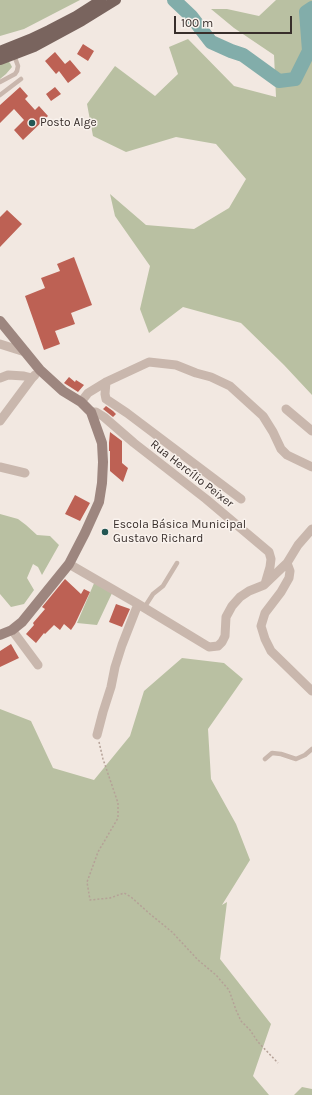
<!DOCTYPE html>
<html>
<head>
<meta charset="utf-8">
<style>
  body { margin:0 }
  #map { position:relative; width:312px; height:1095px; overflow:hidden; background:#f2e8e1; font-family:Karla,sans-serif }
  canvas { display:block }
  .scale { position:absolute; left:174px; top:16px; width:118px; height:18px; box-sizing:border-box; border:2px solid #382e2b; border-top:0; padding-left:5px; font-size:12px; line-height:14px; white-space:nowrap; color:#382e2b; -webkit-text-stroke:3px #f9f2ed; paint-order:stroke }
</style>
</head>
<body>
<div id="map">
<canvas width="312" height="1095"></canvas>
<div class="scale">100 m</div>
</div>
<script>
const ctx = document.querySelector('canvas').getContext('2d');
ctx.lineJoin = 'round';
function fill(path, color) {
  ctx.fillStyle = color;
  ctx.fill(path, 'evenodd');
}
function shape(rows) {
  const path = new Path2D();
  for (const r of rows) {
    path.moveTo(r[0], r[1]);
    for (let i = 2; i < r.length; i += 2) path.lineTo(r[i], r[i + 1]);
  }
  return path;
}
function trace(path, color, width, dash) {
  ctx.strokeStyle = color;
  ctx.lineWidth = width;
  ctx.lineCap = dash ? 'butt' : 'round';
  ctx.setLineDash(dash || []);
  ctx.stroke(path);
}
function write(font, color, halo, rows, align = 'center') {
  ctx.font = font + ' Karla,sans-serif';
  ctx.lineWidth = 3;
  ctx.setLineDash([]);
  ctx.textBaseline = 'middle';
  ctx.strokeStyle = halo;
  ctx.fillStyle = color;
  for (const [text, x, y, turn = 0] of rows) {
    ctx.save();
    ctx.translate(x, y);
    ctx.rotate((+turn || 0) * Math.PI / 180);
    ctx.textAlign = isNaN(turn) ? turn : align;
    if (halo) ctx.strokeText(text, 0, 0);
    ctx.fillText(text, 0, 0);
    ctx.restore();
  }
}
fill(shape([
  [0,0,80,0,24,29,0,36],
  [276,0,312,0,312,395,284,365,241,323,183,307,149,333,140,309,150,266,115,216,110,194,146,225,194,229,229,208,246,179,216,144,176,137,126,152,93,136,87,104,115,66,155,96,178,74,169,47,188,39,234,86,276,97,274,55,234,28,211,9,227,9,259,16],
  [8,61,10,63,12,67,6,74,0,79,0,63],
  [0,514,18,519,26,525,37,535,50,536,59,545,42,575,38,567,33,564,27,578,34,590,24,604,11,607,0,594],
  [95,581,113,591,97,625,77,623],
  [182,658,224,663,243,679,208,729,211,779,236,824,250,860,222,905,227,902,220,959,271,1024,253,1076,269,1095,0,1095,0,709,31,721,53,768,94,780,130,736,144,691],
  [302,1087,312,1089,312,1095,294,1095]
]), '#b9c0a2');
trace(shape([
  [174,0,191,16,211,42,231,51,243,55,279,81,295,79,309,51,306,12,312,8]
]), '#82adaa', 14);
fill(shape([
  [83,44,94,51,88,61,77,54],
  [55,52,65,64,70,60,81,73,68,83,59,71,56,74,45,61],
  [20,87,28,96,25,99,35,110,39,106,48,116,23,140,14,130,24,120,14,109,0,123,0,105],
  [55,87,61,94,51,101,46,94],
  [7,210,22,224,0,247,0,217],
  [74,257,92,305,71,313,75,324,55,331,60,344,44,350,25,296,45,288,41,278,60,271,57,264],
  [69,377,75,382,76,380,84,385,78,392,64,383],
  [106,406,113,411,116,414,113,417,103,409],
  [110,432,122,441,122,463,128,468,123,482,110,471,110,451,109,451,109,443],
  [75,495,90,503,80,521,65,514],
  [65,579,81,594,84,589,90,592,75,624,71,630,64,624,60,630,54,625,45,634,44,633,36,643,26,634,34,625,33,623,45,609,42,607],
  [116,604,130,609,122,627,109,622],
  [11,644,19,658,0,667,0,651]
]), '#bd6154');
trace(shape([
  [99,742,103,759,118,803,118,818,98,852,87,882,90,900,110,898,124,893,131,897,150,914,172,932,198,960,216,975,229,990,236,1010,241,1021,250,1030,258,1042,278,1063]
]), '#b5a197', 1.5, [2, 2]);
trace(shape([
  [0,82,15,74,17,71,18,66,14,55],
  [0,95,21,79],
  [144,608,153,594,163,586,177,563],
  [265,759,272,753,281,754,296,759,305,755,312,749]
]), '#c9b7ad', 4.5);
trace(shape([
  [0,344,25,352],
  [0,378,8,375,24,376,32,378,35,375],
  [106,382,105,394,106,399,127,413,241,499],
  [81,402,88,393,106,382,149,362,176,365,196,373,211,377,230,386,263,416,273,432,281,449,287,455,312,467],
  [286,409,312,431],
  [91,412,96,412,104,417,134,443,206,499,269,552,271,559,270,567,265,584],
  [0,421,32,378],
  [0,467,25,473],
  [287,563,290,571,289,578,281,592,265,613,261,626,265,639,271,651,312,691],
  [69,564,138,604,209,647,218,646,222,642,225,636,226,617,232,606,240,597,249,591,264,585,287,563,298,545,312,529],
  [12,630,38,665],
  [97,735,103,712,111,687,115,667,122,645,138,604]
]), '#c9b7ad', 9);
trace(shape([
  [0,321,40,370,63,391,81,402,91,412,102,443,103,462,102,483,99,502,85,533,69,564,22,622,12,630,0,635]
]), '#9d867f', 10);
trace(shape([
  [0,51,30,39,49,30,76,16,101,0],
  [0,60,34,47,82,21,116,0]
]), '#79645e', 10);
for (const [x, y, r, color] of [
  [32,123,4,"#235754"],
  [105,532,4,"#235754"]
]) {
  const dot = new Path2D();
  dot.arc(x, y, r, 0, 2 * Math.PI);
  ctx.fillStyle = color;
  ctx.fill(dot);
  trace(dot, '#f9f2ed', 1.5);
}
write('12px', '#382e2b', '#f9f2ed', [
  ["Posto Alge",40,123],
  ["Escola Básica Municipal",113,525],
  ["Gustavo Richard",113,539]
], 'left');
write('12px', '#382e2b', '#f9f2ed', [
  ["Rua Hercílio Peixer",192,474,38]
]);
</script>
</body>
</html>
